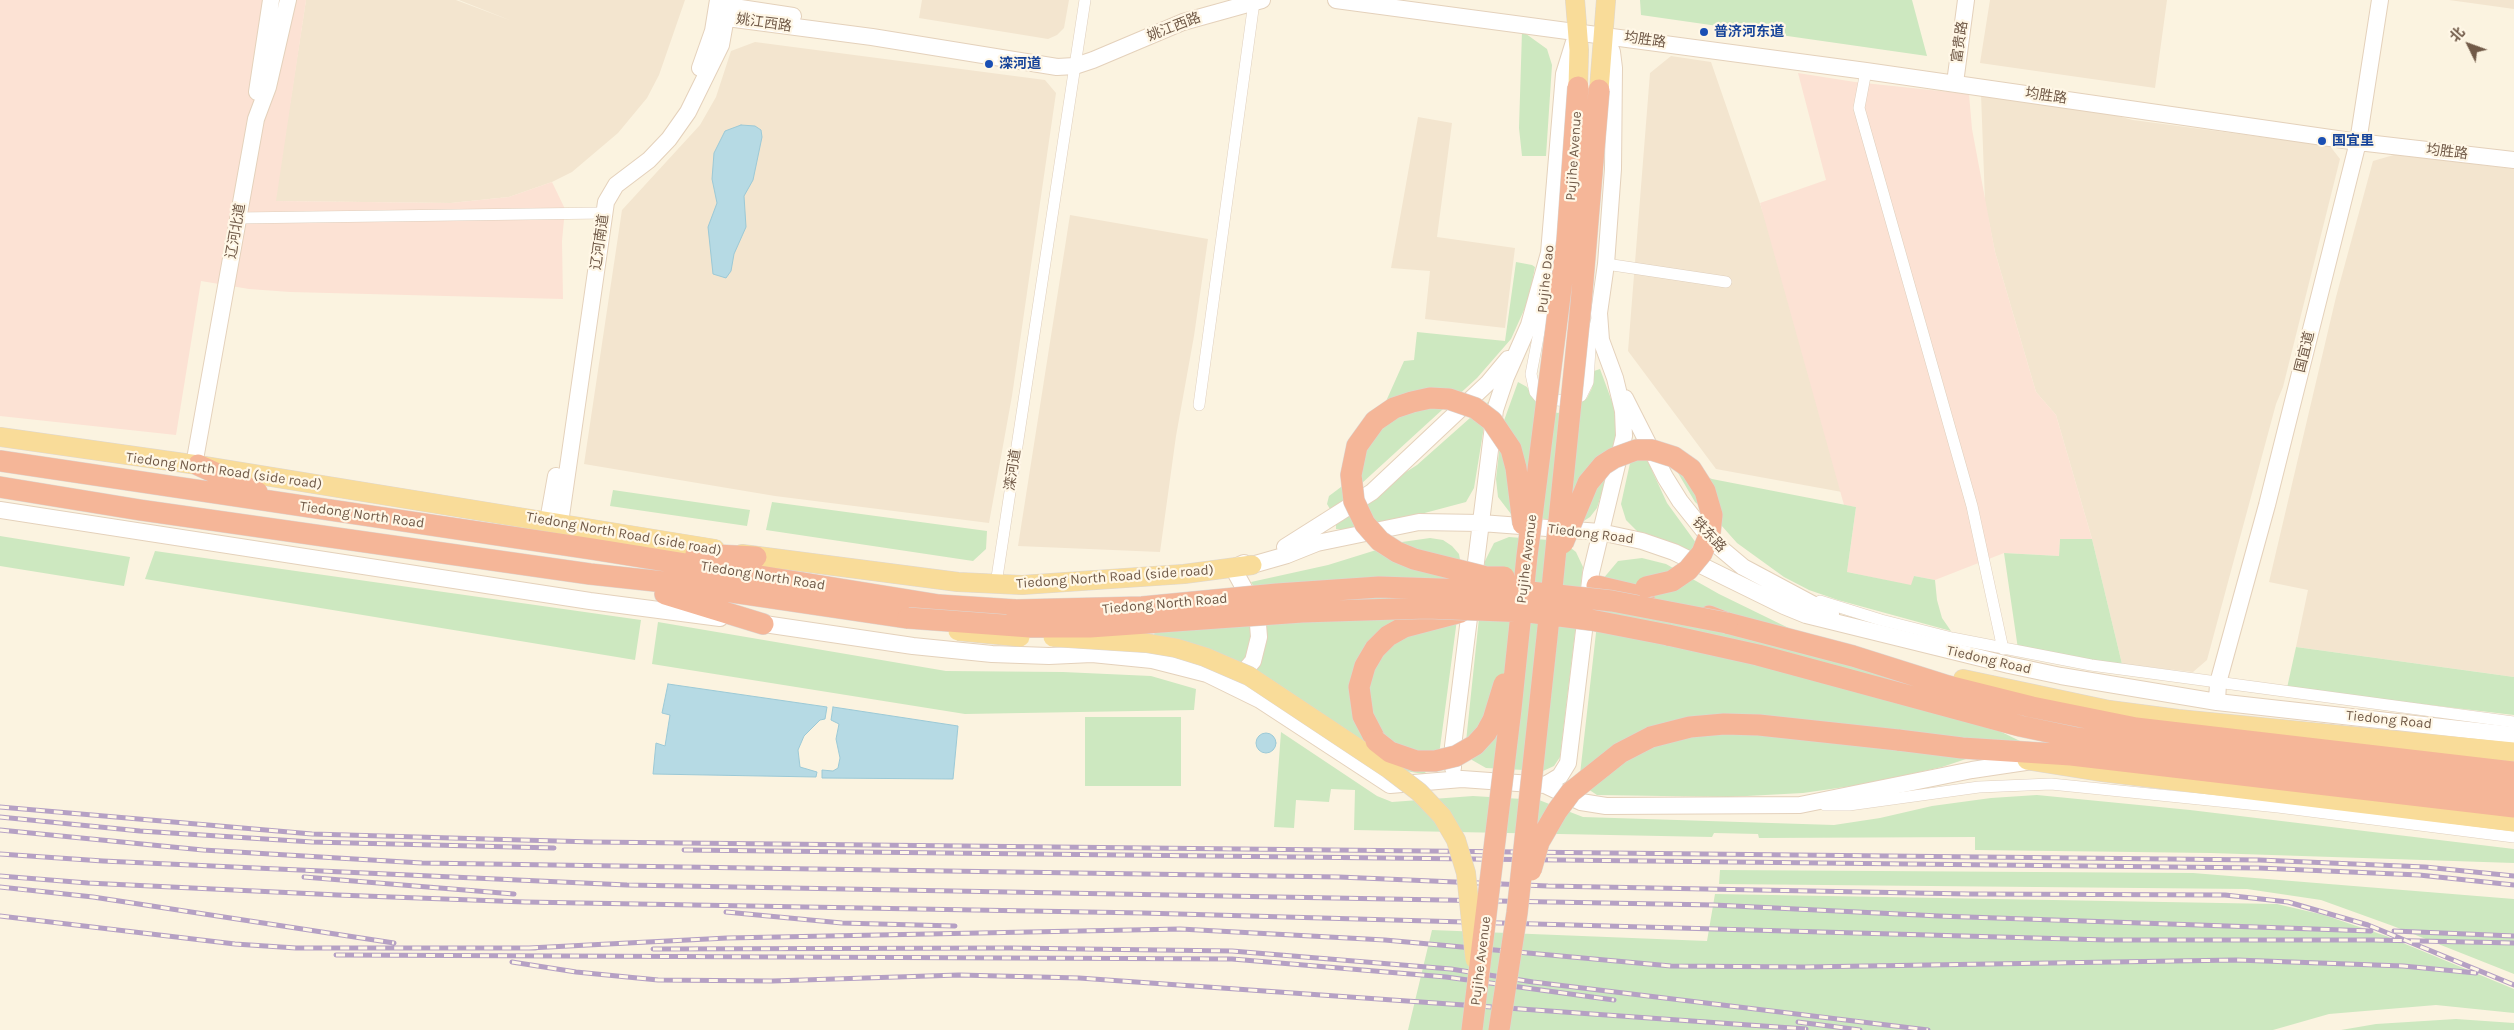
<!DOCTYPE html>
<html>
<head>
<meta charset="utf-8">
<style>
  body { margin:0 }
  #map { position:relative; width:2514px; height:1030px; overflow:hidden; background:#fbf3e0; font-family:Karla,"Noto Sans SC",sans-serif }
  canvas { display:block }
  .north { position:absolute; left:2444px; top:20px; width:50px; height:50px; -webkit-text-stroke:4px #fff7e6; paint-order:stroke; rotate:312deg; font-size:14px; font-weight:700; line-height:20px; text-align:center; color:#715a48 }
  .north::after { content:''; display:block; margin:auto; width:18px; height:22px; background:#715a48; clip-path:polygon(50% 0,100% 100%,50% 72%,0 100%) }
</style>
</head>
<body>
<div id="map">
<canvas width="2514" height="1030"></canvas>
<div class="north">北</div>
</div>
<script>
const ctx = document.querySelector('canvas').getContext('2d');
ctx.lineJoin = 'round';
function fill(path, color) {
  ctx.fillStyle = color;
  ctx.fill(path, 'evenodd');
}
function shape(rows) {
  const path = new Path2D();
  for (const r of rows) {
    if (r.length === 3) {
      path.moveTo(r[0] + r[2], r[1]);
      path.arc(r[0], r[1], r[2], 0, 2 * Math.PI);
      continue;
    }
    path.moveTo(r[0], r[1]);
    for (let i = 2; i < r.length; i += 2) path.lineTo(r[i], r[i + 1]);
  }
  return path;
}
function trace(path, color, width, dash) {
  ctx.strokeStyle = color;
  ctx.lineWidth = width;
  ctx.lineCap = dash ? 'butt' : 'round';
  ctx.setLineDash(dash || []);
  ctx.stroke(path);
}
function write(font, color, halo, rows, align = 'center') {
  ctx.font = font + ' Karla,"Noto Sans SC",sans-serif';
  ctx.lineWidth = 4.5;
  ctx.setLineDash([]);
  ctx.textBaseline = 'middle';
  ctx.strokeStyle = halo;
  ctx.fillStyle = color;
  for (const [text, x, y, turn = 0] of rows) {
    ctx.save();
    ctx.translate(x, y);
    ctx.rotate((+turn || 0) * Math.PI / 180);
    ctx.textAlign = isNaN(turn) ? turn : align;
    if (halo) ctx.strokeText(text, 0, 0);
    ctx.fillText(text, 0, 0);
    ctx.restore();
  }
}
fill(shape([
  [306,0,456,0,512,21,459,0,685,0,659,75,647,98,618,133,572,172,552,182,509,197,451,203,275,201],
  [922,0,1069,0,1064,28,1057,35,1048,39,919,18],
  [1990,0,2167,0,2155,88,1980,63],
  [2449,0,2514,0,2514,9],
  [755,42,1045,80,1056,93,1012,396,989,523,775,496,584,464,622,210,700,125,716,97,731,51],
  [1671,56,1711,62,1784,273,1842,492,1716,469,1628,351,1650,73],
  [1981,94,2068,103,2133,120,2330,146,2340,159,2283,387,2276,404,2207,660,2193,672,2122,664,2092,539,2056,415,2036,392,1995,252,1985,202],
  [1418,117,1452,123,1437,237,1515,248,1505,328,1425,319,1430,271,1391,268],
  [2397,154,2514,169,2514,677,2296,647,2308,590,2269,582,2336,297,2373,161],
  [1070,215,1208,239,1194,336,1176,436,1160,552,1018,546]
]), '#f3e5cf');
fill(shape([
  [0,0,306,0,276,201,451,203,509,197,552,182,565,209,562,241,563,299,290,292,249,289,201,281,176,435,0,416],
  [1798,73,1855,82,1969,94,1972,129,1995,252,2036,392,2056,415,2092,539,2060,539,2059,556,2004,553,1935,580,1914,576,1912,586,1847,572,1856,507,1844,505,1760,203,1826,180]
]), '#fce2d4');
fill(shape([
  [1640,0,1912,0,1927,56,1641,15],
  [1522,31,1547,49,1552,65,1546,156,1522,156,1519,128],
  [1516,262,1532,265,1535,267,1529,299,1511,339,1477,378,1338,505,1330,509,1327,504,1329,496,1341,487,1383,408,1404,361,1414,360,1417,332,1505,341],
  [1600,369,1614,407,1618,442,1597,508,1590,517,1579,524,1511,514,1498,497,1496,479,1502,426,1518,382,1527,387,1537,404,1547,410,1558,413,1578,405,1587,398,1592,388,1594,371],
  [1488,402,1474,488,1466,502,1357,531,1336,529,1336,517,1417,465],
  [1636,436,1667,503,1707,558,1637,531,1626,520,1621,504],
  [1680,464,1712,479,1856,507,1847,572,1911,585,1914,576,1935,580,1937,600,1942,618,1951,631,1838,600,1809,590,1784,577,1737,543,1721,525,1695,502,1678,473],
  [613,490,750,510,747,526,610,506],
  [772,502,987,531,986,549,973,561,766,530],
  [0,536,130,557,124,586,0,566],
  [1509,537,1562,541,1576,552,1583,567,1560,757,1554,766,1543,771,1486,768,1472,760,1465,751,1485,561,1494,543],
  [1430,538,1443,540,1452,546,1459,554,1461,565,1456,627,1439,755,1434,767,1423,774,1406,771,1253,670,1265,605,1251,582,1328,565,1402,542],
  [2060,539,2092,539,2122,664,2018,649,2004,553,2059,556],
  [155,551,641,620,635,660,145,579],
  [1642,558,1666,564,1719,594,2020,741,1942,767,1866,784,1803,793,1728,797,1597,795,1579,783,1602,580,1618,561],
  [658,622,946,671,1063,672,1151,676,1196,689,1194,710,965,714,652,664],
  [1254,623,1245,666,1153,637,1155,632],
  [2296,647,2514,677,2514,715,2287,688],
  [1085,717,1181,717,1181,786,1085,786],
  [1281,732,1377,796,1392,802,1473,796,1539,800,1583,817,1834,825,1880,818,1932,806,1991,798,2037,795,2190,810,2514,849,2514,863,2211,853,1975,850,1975,837,1759,838,1758,834,1714,833,1712,837,1354,830,1355,790,1331,789,1329,802,1296,800,1294,828,1274,827],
  [1720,870,2193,873,2514,899,2514,974,2393,926,2321,900,2247,889,1719,884],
  [1715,894,2277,904,2324,915,2386,936,2514,989,2514,1013,2436,1005,2329,1014,2273,1030,1408,1030,1432,930,1707,941],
  [2456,1019,2514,1023,2514,1030,2341,1030,2376,1024]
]), '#cde8c0');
const water = shape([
  [741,125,755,126,761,130,762,137,753,180,744,196,746,227,734,254,731,271,726,278,713,274,708,227,717,203,712,179,714,153,725,131,741,125],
  [668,684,827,707,825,719,820,720,804,736,798,750,800,767,817,772,816,777,653,774,656,743,665,746,670,715,662,713,668,684],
  [833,707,958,726,953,779,822,778,822,770,833,771,838,768,840,758,836,739,839,724,831,720,833,707],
  [1266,743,10]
]);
fill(water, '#b6dae4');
trace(water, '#9cc9d6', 1);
const street = shape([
  [1866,71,1859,108,1972,506,2003,649],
  [238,218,604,213],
  [1606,264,1726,282],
  [1549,280,1531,374,1535,392,1540,398,1566,401,1581,396,1588,382,1590,348,1596,322],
  [1199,405,1254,2],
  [996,584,1085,0],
  [1820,601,1881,620,1952,638,2091,665,2514,722],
  [1825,805,1849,805,1979,787,2051,784,2278,807,2514,837]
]);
const secondary = shape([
  [1336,0,1866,71,2358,142,2514,160],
  [718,9,728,6,793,16],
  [720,13,727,18,872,37,1057,67,1075,66,1093,60,1183,22,1262,0],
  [700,68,713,31,718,0],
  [1955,83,1966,0],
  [257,92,271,0],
  [1625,398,1665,477,1680,501,1712,541,1743,567,1831,614],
  [194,465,256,119,268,87,288,0],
  [0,510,590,601,720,618],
  [548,521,556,476],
  [560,523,606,202,616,185,649,160,669,139,688,112,721,45,729,0],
  [1285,547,1372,492,1488,383,1508,359],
  [1252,565,1287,555,1317,543,1419,522,1481,523,1600,532,1642,541,1674,552,1784,606,1806,615,2009,665,2061,676,2217,702,2514,735],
  [751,622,913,646,992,654,1049,656,1092,654,1152,660,1207,674,1260,700,1390,785,1462,779,1545,785,1581,802,1606,806,1800,805,1972,770,2039,760],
  [1232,677,1241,675,1253,661,1259,637,1257,612,1233,568,1244,563],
  [2217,702,2218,683,2267,505,2358,142,2380,0],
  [1453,768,1453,746,1495,410,1506,377,1529,325,1549,253,1564,74,1577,32],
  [1545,785,1560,776,1568,763,1591,573,1624,436,1623,411,1615,378,1601,340,1599,313,1606,264,1613,169,1614,68,1612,52,1605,34]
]);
const primary = shape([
  [1575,0,1579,50,1578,87],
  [1599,90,1606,0],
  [0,437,198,465,715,549],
  [742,554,958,582,1022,585,1184,574,1252,565],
  [1963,679,2109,710,2178,719,2514,752],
  [2027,760,2103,772,2514,822]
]);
const highway = shape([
  [0,461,592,549,939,605,1016,610],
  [198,465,257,492],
  [0,487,140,510,590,574,664,582,908,618],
  [696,554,756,557],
  [1597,586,1644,597],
  [665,594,763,624],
  [1709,616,1727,623,1853,656,1948,686,2032,707,2136,728,2514,772],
  [1668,635,1758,655,2020,726,2077,738,2188,753,2403,777,2514,791],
  [1898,740,1962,748,2071,755,2514,807],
  [1376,741,1363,716,1359,687,1365,666,1375,649,1388,636,1404,627,1461,612]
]);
trace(street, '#dfcfbd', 12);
trace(secondary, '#e4d1bb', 18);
trace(primary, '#ddd7d3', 20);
trace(highway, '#ddd7d3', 22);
trace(street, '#fff', 11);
trace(secondary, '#fff', 16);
trace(primary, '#f9dc99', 19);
trace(highway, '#f5b698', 21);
const rail = shape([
  [0,807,312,834,592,842,2259,860,2425,867,2514,876],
  [0,817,140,831,312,842,554,848],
  [0,830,203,850,422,863,1339,877,1548,886,1968,894,2225,895,2288,902,2368,925,2514,985],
  [684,850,2259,868,2419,875,2514,885],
  [0,854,103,861,627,885,1714,905,1939,916,2371,931],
  [0,876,88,883,338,895,525,902,1143,913,2107,940,2373,940,2514,943],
  [304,877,514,894],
  [0,887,93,897,394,943],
  [726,912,842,923,955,926],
  [0,916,235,944,296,948,536,948],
  [2394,931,2514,936],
  [529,948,727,938,1180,929,1385,940,1671,966,1805,967,2236,960,2403,966,2476,973],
  [653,949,1010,948,1232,951,1451,969,1533,982,1928,1030],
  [336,955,1232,959,1446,977,1614,1000],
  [512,962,576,972,658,980,772,981,959,975,1079,978,1806,1029],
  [1798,1022,1860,1030]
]);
trace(rail, '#b5a0c4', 5);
trace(rail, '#fff7e6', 3, [9]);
const primaryBridge = shape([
  [958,631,1020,637],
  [1053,637,1146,643,1176,648,1205,657,1249,676,1389,769,1419,792,1442,816,1456,840,1466,873,1475,959]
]);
const highwayBridge = shape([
  [1563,543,1588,483,1603,465,1614,458,1636,450,1652,450,1674,457,1691,469,1705,491,1712,515,1710,533,1702,553,1688,570,1672,581,1646,587],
  [1504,577,1486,577,1414,559,1397,552,1380,541,1365,524,1354,501,1351,475,1357,446,1375,421,1394,408,1412,402,1430,398,1449,399,1475,408,1492,421,1511,449,1516,468,1523,524],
  [1016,610,1142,607,1277,594,1379,587,1530,592,1612,601,1727,623],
  [908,618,1030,627,1090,627,1302,612,1427,608,1528,612,1591,620,1668,635],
  [1376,741,1390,752,1416,761,1435,761,1456,756,1475,745,1486,733,1493,720,1504,684],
  [1531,870,1539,842,1557,811,1571,792,1620,753,1651,737,1690,727,1724,724,1759,725,1898,740],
  [1472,1030,1511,709,1527,556,1567,241,1578,87],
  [1499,1030,1517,913,1547,637,1581,304,1599,90]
]);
trace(primaryBridge, '#ddd7d3', 20, []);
trace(highwayBridge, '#ddd7d3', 22, []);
trace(primaryBridge, '#f9dc99', 19);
trace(highwayBridge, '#f5b698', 21);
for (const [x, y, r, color] of [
  [1704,32,5,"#1a4fb4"],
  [989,64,5,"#1a4fb4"],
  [2322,141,5,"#1a4fb4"]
]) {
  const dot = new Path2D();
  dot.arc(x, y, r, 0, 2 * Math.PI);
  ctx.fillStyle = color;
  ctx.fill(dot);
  trace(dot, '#fff7e6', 2);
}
write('14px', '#715a48', '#fff7e6', [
  ["姚江西路",764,23,8],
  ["姚江西路",1174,27,-21],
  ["均胜路",1645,40,8],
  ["富贵路",1960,42,-82],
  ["均胜路",2046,96,8],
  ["均胜路",2447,152,7],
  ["Pujihe Avenue",1574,156,-86],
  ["辽河北道",236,231,-80],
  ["辽河南道",600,242,-82],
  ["Pujihe Dao",1546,279,-84],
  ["国宜道",2305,352,-76],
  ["滦河道",1013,470,-81],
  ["Tiedong North Road (side road)",224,471,8],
  ["Tiedong North Road",362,515,8],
  ["Tiedong North Road (side road)",624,534,10],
  ["Tiedong Road",1591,534,7],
  ["铁东路",1709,535,47],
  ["Pujihe Avenue",1527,559,-83],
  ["Tiedong North Road",763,576,9],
  ["Tiedong North Road (side road)",1115,577,-4],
  ["Tiedong North Road",1165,604,-5],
  ["Tiedong Road",1989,660,13],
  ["Tiedong Road",2389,720,6],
  ["Pujihe Avenue",1481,961,-83]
]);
write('bold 14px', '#164399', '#fff7e6', [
  ["普济河东道",1714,32],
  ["滦河道",999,64],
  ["国宜里",2332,141]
], 'left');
</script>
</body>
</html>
